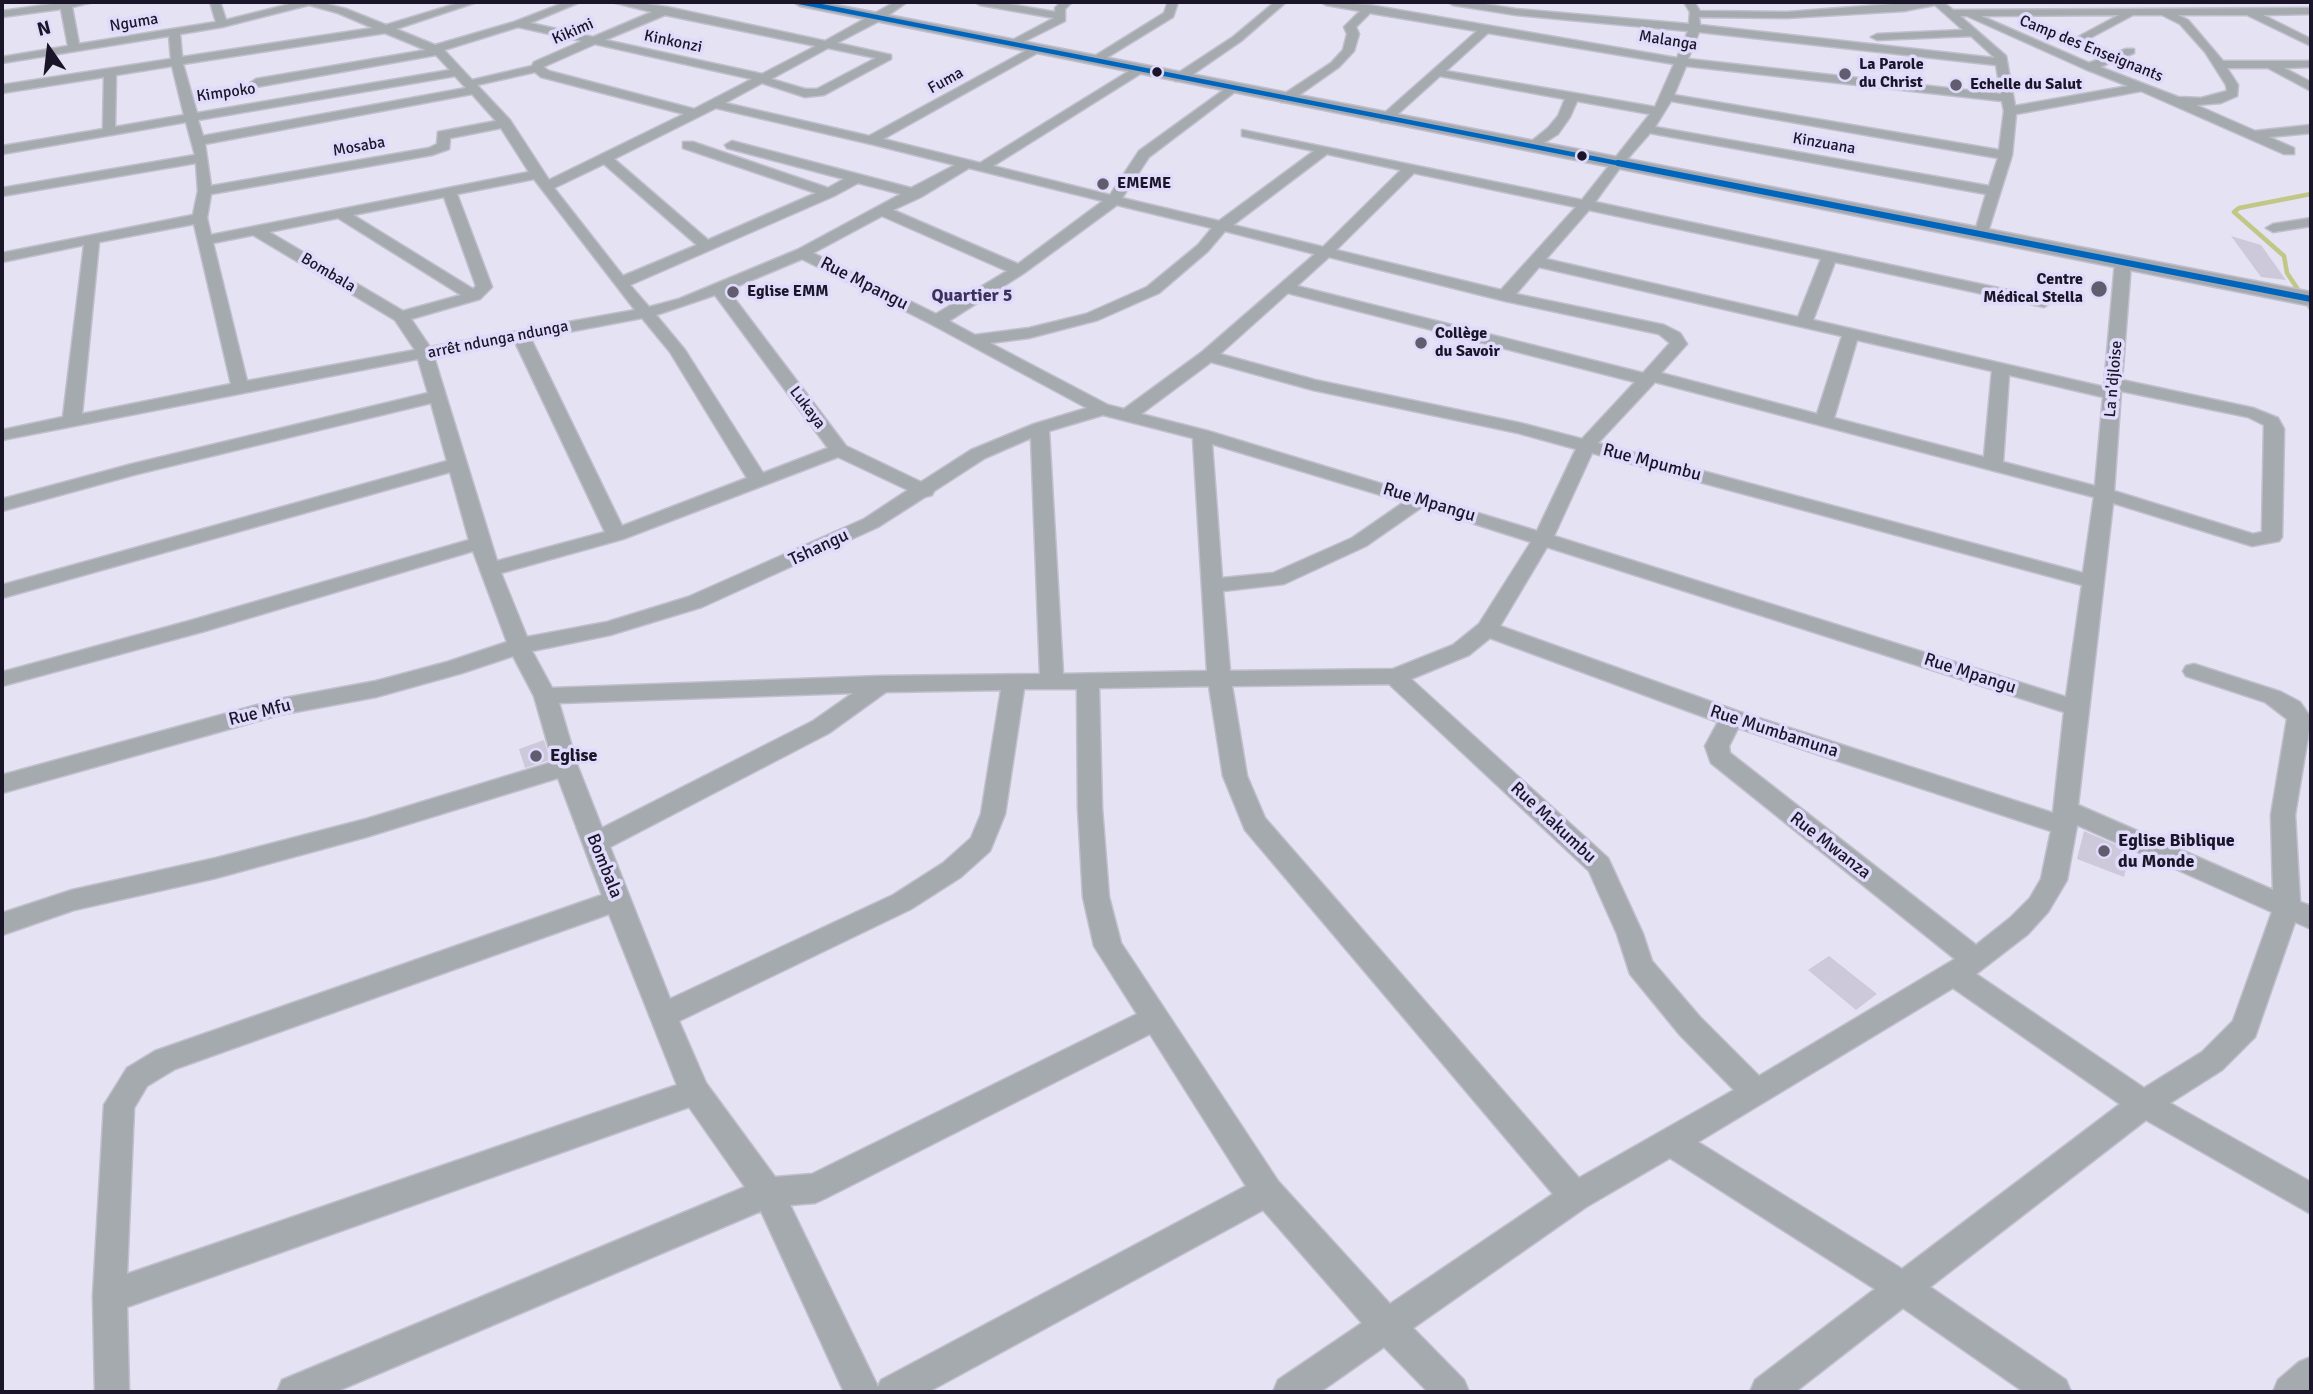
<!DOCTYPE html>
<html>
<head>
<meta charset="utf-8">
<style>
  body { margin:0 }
  #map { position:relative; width:2313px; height:1394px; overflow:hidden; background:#e5e2f3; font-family:Signika,sans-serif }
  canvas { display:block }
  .frame { position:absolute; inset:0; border:4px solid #1a1528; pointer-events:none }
  .north { position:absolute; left:14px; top:14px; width:70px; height:70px; -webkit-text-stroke:5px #e0dafb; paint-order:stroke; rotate:346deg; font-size:19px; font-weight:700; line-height:28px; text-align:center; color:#1a1528 }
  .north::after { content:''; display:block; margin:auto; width:24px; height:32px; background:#1a1528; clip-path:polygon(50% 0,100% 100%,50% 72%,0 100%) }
</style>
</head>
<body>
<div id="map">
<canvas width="2313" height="1394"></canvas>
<div class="frame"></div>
<div class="north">N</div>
</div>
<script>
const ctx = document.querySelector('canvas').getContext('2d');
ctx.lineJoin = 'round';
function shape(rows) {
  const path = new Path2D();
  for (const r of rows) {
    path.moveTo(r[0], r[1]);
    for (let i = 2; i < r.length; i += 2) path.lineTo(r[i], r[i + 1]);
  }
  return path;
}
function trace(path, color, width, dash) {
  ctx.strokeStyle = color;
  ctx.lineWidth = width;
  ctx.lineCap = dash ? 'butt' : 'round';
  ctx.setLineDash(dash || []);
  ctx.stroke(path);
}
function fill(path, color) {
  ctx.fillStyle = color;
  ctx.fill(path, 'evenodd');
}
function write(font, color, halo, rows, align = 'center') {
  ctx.font = font + ' Signika,sans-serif';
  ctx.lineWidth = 7;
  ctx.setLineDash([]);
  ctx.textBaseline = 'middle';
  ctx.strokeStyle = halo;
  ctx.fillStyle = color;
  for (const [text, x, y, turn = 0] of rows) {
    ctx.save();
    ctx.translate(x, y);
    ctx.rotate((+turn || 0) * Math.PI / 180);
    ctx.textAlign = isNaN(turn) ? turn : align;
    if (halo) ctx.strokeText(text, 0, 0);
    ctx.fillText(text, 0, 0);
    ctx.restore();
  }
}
trace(shape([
  [2311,194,2239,208,2234,212,2284,256,2287,273,2311,309]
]), '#c1c887', 4.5);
fill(shape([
  [2231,236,2261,245,2286,280,2261,277],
  [544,740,550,760,525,768,519,749],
  [2084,831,2130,851,2124,877,2077,859],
  [1829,956,1877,994,1856,1010,1808,970]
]), '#cdc9db');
const street = shape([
  [66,2,93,2,72,7,79,44,216,22,210,2,220,2,226,20,298,2,319,2,346,9,386,25,462,2,477,2,396,29,435,45,514,22,566,2,580,2,530,23,593,37,652,12,612,2,632,2,667,7,825,41,895,2,907,2,883,19,837,43,891,55,891,59,824,95,805,97,762,83,725,103,869,136,1031,48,1039,48,1039,52,883,139,980,163,1139,65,1143,66,1143,72,993,166,1110,195,1139,151,1232,84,1238,88,1236,91,1149,157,1122,198,1219,221,1314,151,1242,136,1242,130,1582,200,1650,114,1577,101,1570,117,1558,134,1534,149,1527,145,1548,128,1558,116,1565,99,1440,76,1389,122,1381,122,1381,116,1477,31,1370,13,1356,27,1359,34,1354,51,1339,67,1289,102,1281,102,1281,96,1331,63,1343,50,1347,34,1344,27,1360,11,1326,5,1321,2,1369,5,1677,58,1688,31,1516,15,1453,5,1448,2,1472,2,1516,9,1689,24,1690,12,1684,2,1694,2,1700,11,1787,12,1920,2,1943,2,1953,10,2311,8,2311,14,2263,15,2311,39,2311,46,2247,15,2178,15,2188,20,2223,61,2311,61,2311,67,2284,68,2311,82,2311,91,2268,68,2227,68,2238,85,2237,96,2221,103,2196,105,2255,131,2311,125,2311,133,2269,137,2294,148,2294,154,2284,154,2141,91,2016,114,2012,155,1986,238,1981,239,1974,235,1986,194,1650,133,1622,165,1595,202,2050,299,2052,302,2044,307,1835,262,1813,320,2104,387,2115,263,2118,260,2128,260,2131,263,2122,380,2253,408,2278,418,2284,429,2282,537,2279,541,2252,546,2113,503,2078,805,2273,890,2271,815,2287,719,2265,702,2186,676,2183,671,2186,666,2194,664,2281,692,2300,702,2311,718,2295,815,2300,902,2311,906,2311,929,2295,922,2255,1037,2222,1070,2170,1103,2311,1182,2311,1214,2146,1120,1930,1287,2066,1380,2071,1392,2024,1392,1903,1308,1795,1392,1750,1392,1755,1380,1875,1289,1670,1158,1586,1207,1413,1328,1464,1380,1469,1392,1428,1392,1384,1347,1320,1392,1273,1392,1278,1380,1362,1323,1263,1210,928,1392,844,1392,761,1211,335,1392,277,1392,282,1380,745,1187,689,1107,127,1307,129,1392,95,1392,93,1296,104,1105,127,1068,155,1051,602,895,558,778,366,837,216,878,74,910,2,935,2,913,72,890,216,858,366,819,553,762,534,696,513,656,462,673,376,697,279,715,2,793,2,775,279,699,376,681,447,662,507,642,473,551,205,631,2,686,2,672,189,621,469,540,450,472,2,598,2,585,447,461,431,403,137,474,2,511,2,499,132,464,428,393,418,359,2,440,2,430,63,417,84,245,2,262,2,253,193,215,198,191,196,163,2,196,2,188,195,155,186,122,2,154,2,146,103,129,104,77,2,93,2,85,171,59,169,36,2,63,2,57,68,46,61,9,2,17,2,11,66,2],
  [309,5,338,13,373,28,182,57,180,34,222,27,309,5],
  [1935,5,1963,30,1877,34,1871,37,1877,40,1971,36,1995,58,1700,25,1699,17,1787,18,1904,11,1935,5],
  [665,15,816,46,762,74,605,40,665,15],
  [2119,15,2078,37,2088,39,2133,15,2162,15,2180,24,2205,52,2226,85,2227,91,2201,98,2178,97,2100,67,2134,53,2134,49,2126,49,2089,63,1981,16,2119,15],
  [1960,16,1967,16,2085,69,2128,86,2015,106,2006,56,1960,16],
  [518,27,582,41,534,62,532,66,472,80,444,50,518,27],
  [1699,32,1996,65,2001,94,1688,59,1699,32],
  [385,33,426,50,256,79,250,83,256,87,436,55,450,70,197,113,183,64,385,33],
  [1488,33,1674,64,1655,107,1446,71,1488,33],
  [595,44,752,79,694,109,549,71,543,67,595,44],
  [828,48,876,58,817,89,805,89,771,79,828,48],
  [172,66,184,115,115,127,116,75,172,66],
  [1686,66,2002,101,2004,111,1999,150,1674,95,1686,66],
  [535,72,541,77,684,114,549,180,510,120,477,85,535,72],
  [455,76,466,88,203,136,198,120,455,76],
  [472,94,496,121,438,132,437,144,429,148,211,186,205,144,472,94],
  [1671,101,1998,158,1989,186,1655,127,1671,101],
  [716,108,871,144,955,165,911,188,732,141,725,145,727,148,844,179,828,188,693,142,683,142,683,148,816,193,708,240,614,159,716,108],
  [501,128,529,172,211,235,207,218,211,194,432,155,449,149,450,138,501,128],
  [1327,154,1401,170,1323,247,1233,225,1327,154],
  [604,164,697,245,623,276,554,188,604,164],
  [969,168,1103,201,1018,264,893,210,921,197,969,168],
  [1414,173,1576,207,1501,290,1336,250,1414,173],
  [534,179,635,310,430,347,411,319,480,299,492,287,457,194,534,179],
  [858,183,901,194,797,250,679,299,649,307,630,285,834,196,858,183],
  [444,197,476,286,473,289,353,215,444,197],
  [1117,205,1212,228,1198,245,1147,287,1086,314,1029,328,975,335,949,321,1024,273,1117,205],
  [1589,210,1821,259,1798,317,1546,259,1589,210],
  [882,216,1007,271,936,314,813,253,882,216],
  [338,218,461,295,403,311,269,232,338,218],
  [194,224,231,384,82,414,99,242,194,224],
  [1225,231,1315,254,1202,352,1124,409,1108,405,990,343,1029,338,1098,320,1159,293,1208,251,1225,231],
  [253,235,395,320,415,350,247,381,213,243,253,235],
  [1329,257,1505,301,1659,334,1670,343,1643,373,1297,286,1329,257],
  [802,259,931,324,1087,408,1034,424,971,450,921,482,846,446,728,290,802,259],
  [1539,267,1842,336,1817,414,1661,373,1687,344,1680,333,1664,325,1516,294,1539,267],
  [1288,293,1635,382,1582,439,1520,423,1315,380,1220,354,1288,293],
  [715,295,828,448,763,473,685,350,656,315,715,295],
  [642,318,670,352,747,478,622,526,531,339,642,318],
  [1857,340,1992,371,1984,457,1834,418,1857,340],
  [515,342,605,532,497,561,434,357,515,342],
  [1211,362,1313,390,1518,433,1576,449,1537,531,1208,431,1141,414,1211,362],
  [2009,375,2103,397,2095,486,2003,462,2009,375],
  [1655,382,2094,497,2083,573,1598,443,1655,382],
  [2121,391,2248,417,2264,425,2262,532,2253,534,2114,491,2121,391],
  [1103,415,1193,438,1207,671,1063,674,1049,431,1103,415],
  [1031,438,1040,674,881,676,552,688,532,651,610,635,702,607,878,527,925,497,932,495,934,491,985,458,1031,438],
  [1212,444,1404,502,1352,538,1273,573,1222,578,1212,444],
  [1592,453,2082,585,2066,697,1554,536,1592,453],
  [838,457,908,490,864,519,688,597,607,622,527,637,501,573,623,539,838,457],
  [1422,507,1531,542,1479,624,1453,645,1393,669,1230,671,1223,591,1284,584,1366,546,1422,507],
  [1547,547,2064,712,2053,813,1740,712,1500,626,1547,547],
  [1490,638,1718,722,1705,746,1711,763,1955,959,1759,1076,1700,1017,1652,961,1643,934,1608,858,1411,679,1469,655,1490,638],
  [1389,684,1589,871,1617,934,1630,974,1680,1035,1734,1090,1579,1178,1265,818,1247,776,1232,686,1389,684],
  [1209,686,1223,776,1245,830,1553,1194,1390,1304,1278,1181,1121,943,1109,897,1102,808,1099,688,1209,686],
  [1024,689,1077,689,1078,808,1083,897,1094,946,1137,1014,812,1174,775,1177,706,1083,679,1021,911,909,961,877,990,851,1005,814,1024,689],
  [1001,690,981,814,971,838,943,863,893,895,670,999,610,847,829,733,886,692,1001,690],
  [853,693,813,721,602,828,578,767,559,703,853,693],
  [1738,728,2051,831,2041,879,2030,898,2010,918,1976,945,1730,753,1729,746,1738,728],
  [2077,825,2272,912,2233,1021,2202,1052,2144,1088,1976,974,2028,934,2048,912,2067,880,2077,825],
  [609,914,677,1085,127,1274,134,1108,147,1086,175,1069,609,914],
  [1953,988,2120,1104,1902,1269,1698,1142,1953,988],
  [1150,1034,1246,1186,881,1380,878,1387,790,1205,815,1203,826,1198,1150,1034],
  [975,2,997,2,1055,12,1055,8,1061,2,1072,2,1065,9,1065,21,1011,48,1005,45,1007,43,1054,18,980,5,975,2],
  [1168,2,1178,2,1173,17,1098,63,1090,63,1090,59,1164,13,1168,2],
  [1275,2,1286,2,1241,41,1183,81,1175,81,1175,75,1233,37,1275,2],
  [2311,218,2311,226,2273,232,2266,228,2273,224,2311,218],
  [2311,1357,2311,1392,2273,1392,2278,1380,2299,1362,2311,1357]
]);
const secondary = shape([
  [793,2,821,2,2311,292,2311,306,800,6,793,2]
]);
trace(street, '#c1bfcd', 3);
trace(secondary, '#c1bfcd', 3);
fill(street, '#a4aaae');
fill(secondary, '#a4a8af');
trace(shape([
  [800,2,1627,165]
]), '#0065bd', 4.5);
trace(shape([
  [1618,163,2311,299]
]), '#0065bd', 6);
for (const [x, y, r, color] of [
  [1157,72,6,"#1a1528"],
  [1845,74,7,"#615d6f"],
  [1956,85,7,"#615d6f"],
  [1582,156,6,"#1a1528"],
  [1103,184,7,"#615d6f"],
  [2099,289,9,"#615d6f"],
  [733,292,7,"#615d6f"],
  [1421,343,7,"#615d6f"],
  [536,756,7,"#615d6f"],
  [2104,851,7,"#615d6f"]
]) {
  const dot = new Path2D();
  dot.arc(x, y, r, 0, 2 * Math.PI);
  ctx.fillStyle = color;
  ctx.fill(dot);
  trace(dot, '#e0dafb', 2.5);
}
write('16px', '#1a1528', '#e0dafb', [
  ["Nguma",134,23,-9],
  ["Kikimi",573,32,-23],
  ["Malanga",1668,41,9],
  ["Kinkonzi",673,42,12],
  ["Camp des Enseignants",2091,49,22],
  ["Fuma",946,81,-29],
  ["Kimpoko",226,93,-8],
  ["Kinzuana",1824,144,10],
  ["Mosaba",359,147,-10],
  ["Bombala",328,273,31],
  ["arrêt ndunga ndunga",498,340,-11],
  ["La n'djloise",2114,379,-85],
  ["Lukaya",807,408,53]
]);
write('bold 16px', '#1a1528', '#e0dafb', [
  ["La Parole",1859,65],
  ["du Christ",1859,83],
  ["Echelle du Salut",1970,85],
  ["EMEME",1117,184],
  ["Centre",2083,280,"right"],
  ["Médical Stella",2083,298,"right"],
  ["Eglise EMM",747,292],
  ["Collège",1435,334],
  ["du Savoir",1435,352]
], 'left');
write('18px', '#1a1528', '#e0dafb', [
  ["Rue Mpangu",864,284,27],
  ["Rue Mpumbu",1652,463,15],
  ["Rue Mpangu",1429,503,17],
  ["Tshangu",819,548,-25],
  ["Rue Mpangu",1970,674,18],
  ["Rue Mfu",260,713,-14],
  ["Rue Mumbamuna",1774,732,18],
  ["Rue Makumbu",1553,823,43],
  ["Rue Mwanza",1830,846,38],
  ["Bombala",604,866,68]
]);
write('bold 18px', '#3d325d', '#e0dafb', [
  ["Quartier 5",972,296]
]);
write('bold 18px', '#1a1528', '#e0dafb', [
  ["Eglise",550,756],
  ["Eglise Biblique",2118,841],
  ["du Monde",2118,862]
], 'left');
</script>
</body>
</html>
